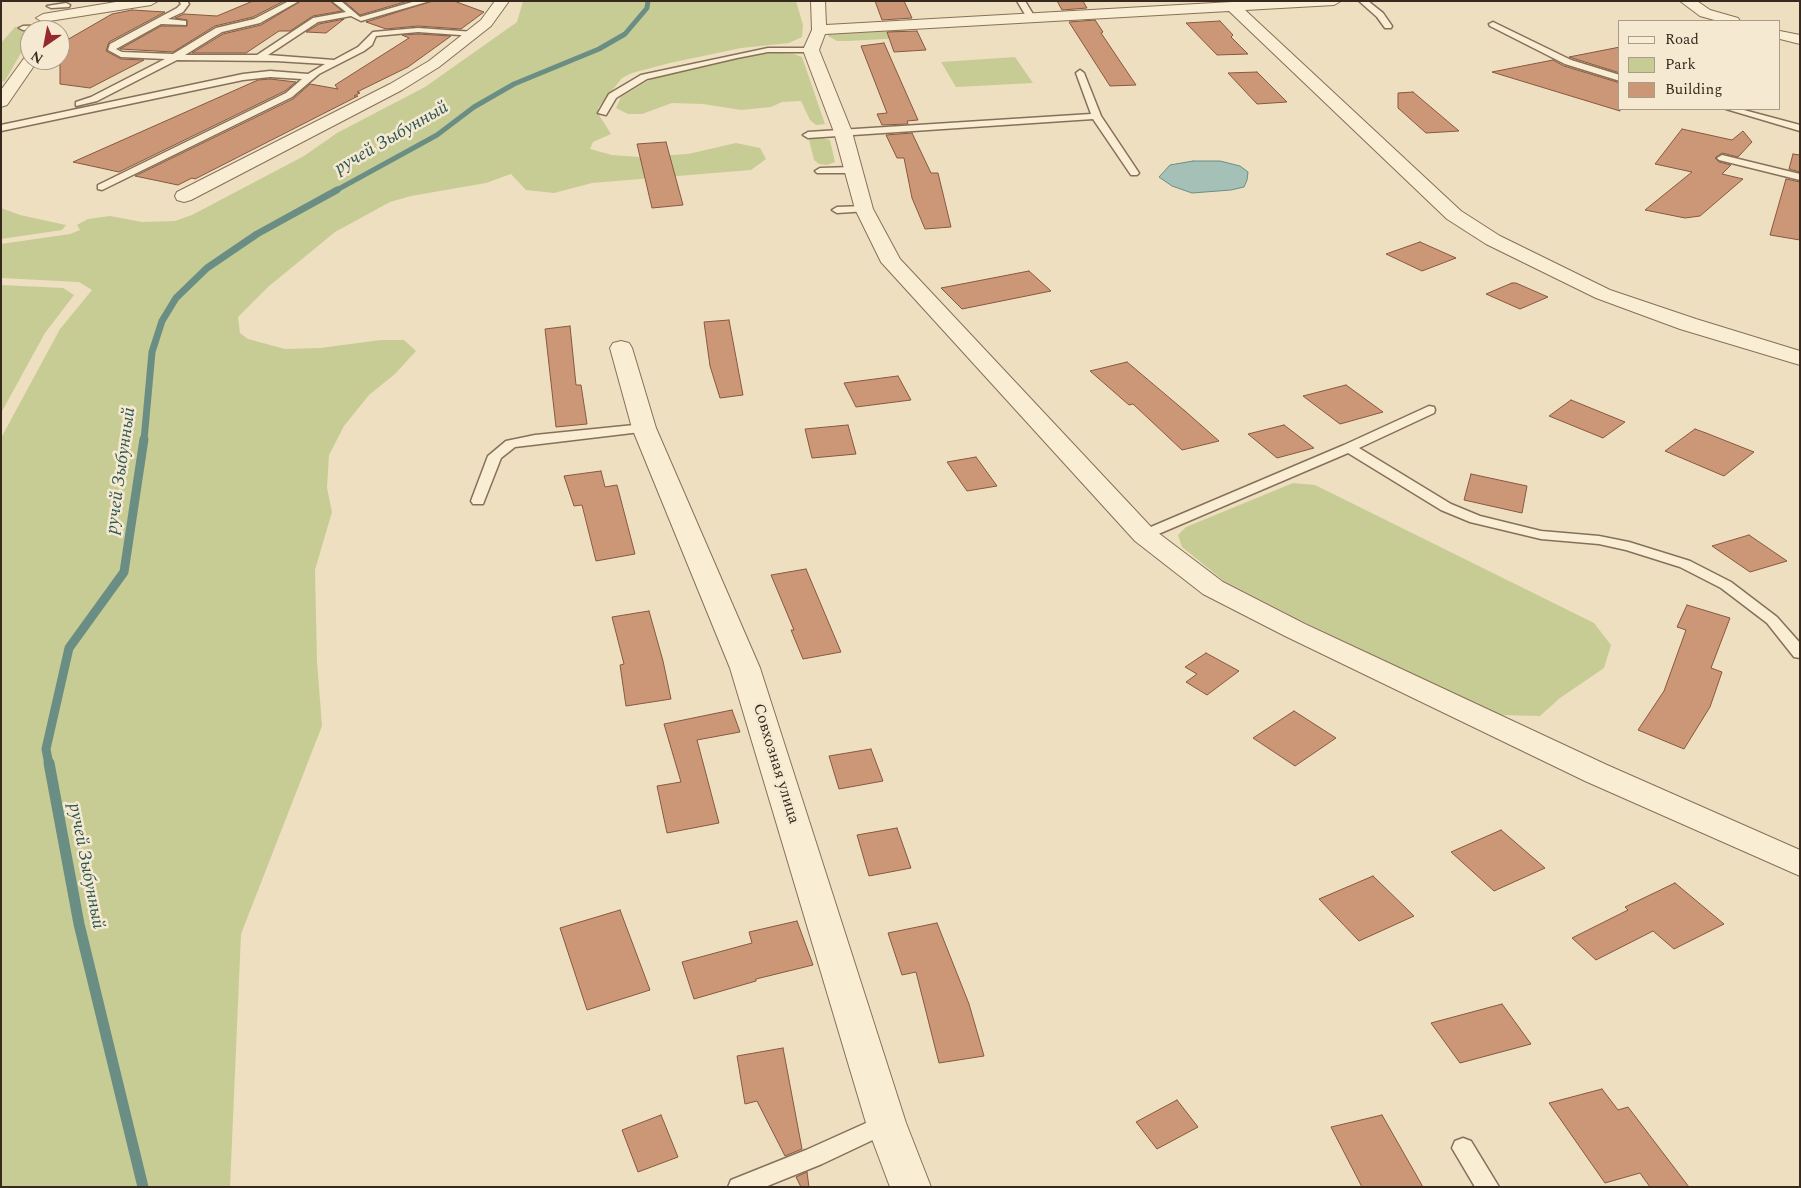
<!DOCTYPE html>
<html>
<head>
<meta charset="utf-8">
<style>
  body { margin:0 }
  #map { position:relative; width:1801px; height:1188px; overflow:hidden; background:#eedfc1; font-family:Spectral,serif }
  canvas { display:block }
  .frame { position:absolute; inset:0; border:2px solid #37291d; pointer-events:none }
  .legend { position:absolute; left:1618px; top:20px; width:162px; height:90px; box-sizing:border-box; background:#f5e9d1; border:1px solid #a99c89; margin:0; padding:6px 9px; list-style:none; font-size:15px; color:#37291d }
  .legend li { display:flex; align-items:center; gap:10px; height:25px }
  .legend b { width:25px; border:1px solid #a99c89 }
  .north { position:absolute; left:20px; top:20px; width:50px; height:50px; box-sizing:border-box; background:#f5e9d1; border:1px solid #a99c89; border-radius:50%; rotate:213deg; font-size:14px; font-weight:700; line-height:20px; text-align:center; color:#37291d }
  .north::after { content:''; display:block; margin:auto; width:18px; height:22px; background:#96292d; clip-path:polygon(50% 0,100% 100%,50% 72%,0 100%) }
</style>
</head>
<body>
<div id="map">
<canvas width="1801" height="1188"></canvas>
<div class="frame"></div>
<ul class="legend">
<li><b style="height:6px;background:#f9edd4"></b>Road</li>
<li><b style="height:14px;background:#c7cc95"></b>Park</li>
<li><b style="height:14px;background:#cc9777"></b>Building</li>
</ul>
<div class="north">N</div>
</div>
<script>
const ctx = document.querySelector('canvas').getContext('2d');
ctx.lineJoin = 'round';
function fill(path, color) {
  ctx.fillStyle = color;
  ctx.fill(path, 'evenodd');
}
function shape(rows) {
  const path = new Path2D();
  for (const r of rows) {
    path.moveTo(r[0], r[1]);
    for (let i = 2; i < r.length; i += 2) path.lineTo(r[i], r[i + 1]);
  }
  return path;
}
function trace(path, color, width, dash) {
  ctx.strokeStyle = color;
  ctx.lineWidth = width;
  ctx.lineCap = dash ? 'butt' : 'round';
  ctx.setLineDash(dash || []);
  ctx.stroke(path);
}
function write(font, color, halo, rows, align = 'center') {
  ctx.font = font + ' Spectral,serif';
  ctx.lineWidth = 5;
  ctx.setLineDash([]);
  ctx.textBaseline = 'middle';
  ctx.strokeStyle = halo;
  ctx.fillStyle = color;
  for (const [text, x, y, turn = 0] of rows) {
    ctx.save();
    ctx.translate(x, y);
    ctx.rotate((+turn || 0) * Math.PI / 180);
    ctx.textAlign = isNaN(turn) ? turn : align;
    if (halo) ctx.strokeText(text, 0, 0);
    ctx.fillText(text, 0, 0);
    ctx.restore();
  }
}
fill(shape([
  [523,1,796,1,803,25,802,37,789,43,741,48,670,63,632,73,622,78,598,108,599,115,611,134,593,142,590,149,612,155,639,157,688,154,736,143,760,148,766,159,751,170,592,183,554,193,526,190,511,174,486,183,411,196,390,202,335,232,268,287,238,317,240,333,248,339,285,349,320,348,381,340,404,340,416,351,395,374,369,395,344,426,329,455,327,488,332,512,315,570,317,661,322,726,241,934,230,1187,1,1187,1,438,60,329,92,290,79,282,1,278,1,244,70,234,80,230,77,225,88,219,110,216,142,222,175,221,192,215,304,156,337,133,425,87,517,22],
  [34,25,36,26,34,30,30,30,30,37,5,81,1,82,1,43,15,27],
  [930,28,906,30,907,34,903,38,848,41,837,41,828,36,829,33],
  [777,53,794,54,802,57,825,124,816,125,810,120,801,101,782,102,771,107,741,110,703,104,672,103,642,114,628,114,616,108,621,97,651,79,748,55],
  [1015,57,1033,83,956,87,941,62],
  [816,137,830,140,835,162,827,165,819,164,814,160,809,140],
  [1,208,20,215,66,225,62,230,1,239],
  [1,285,63,288,74,295,45,333,1,413],
  [1293,483,1315,485,1594,623,1611,645,1604,668,1560,698,1540,716,1498,715,1302,621,1224,581,1182,547,1178,535,1186,527]
]), '#c7cc95');
const water = shape([
  [1193,161,1220,161,1240,166,1248,172,1247,180,1244,187,1231,190,1192,193,1172,186,1159,177,1170,165,1193,161]
]);
fill(water, '#a4c0b7');
trace(water, '#6b8e84', 1);
trace(shape([
  [335,191,437,135,474,107,514,84,599,49,625,34,647,8,648,1]
]), '#6b8e84', 5);
trace(shape([
  [144,440,152,352,162,321,176,298,207,268,257,234,337,190]
]), '#6b8e84', 7);
trace(shape([
  [49,765,46,749,69,648,124,572,144,439]
]), '#6b8e84', 9);
trace(shape([
  [49,763,79,924,143,1187]
]), '#6b8e84', 11);
const building = shape([
  [253,1,284,1,253,17,215,26,173,52,120,49,161,26,187,26,187,20,175,18,184,14,217,16,253,1],
  [301,1,330,1,342,11,313,16,290,31,279,31,246,53,192,53,223,34,261,25,301,1],
  [344,1,408,1,360,15,344,1],
  [432,1,454,1,484,12,461,29,418,26,386,29,366,22,432,1],
  [875,1,904,1,912,18,882,20,875,1],
  [1057,1,1083,1,1087,8,1062,10,1057,1],
  [132,10,165,12,109,42,106,51,121,59,144,60,90,88,60,84,60,44,112,14,132,10],
  [344,19,326,33,306,32,319,24,344,19],
  [1095,20,1103,32,1101,33,1136,85,1110,86,1069,22,1095,20],
  [1220,21,1233,35,1231,37,1248,54,1217,55,1186,23,1220,21],
  [917,31,926,50,894,52,887,32,917,31],
  [418,34,451,36,408,67,357,92,360,93,354,96,358,96,195,179,192,178,178,185,135,176,293,99,310,84,338,89,335,85,409,38,402,35,418,34],
  [884,43,918,120,907,121,908,124,882,125,877,114,887,113,861,46,884,43],
  [1620,47,1620,73,1569,57,1620,47],
  [1553,60,1564,66,1620,83,1620,111,1492,72,1553,60],
  [1257,72,1287,102,1257,104,1228,73,1257,72],
  [270,79,296,82,285,91,119,172,73,162,258,80,270,79],
  [1413,92,1459,131,1426,133,1398,108,1398,93,1413,92],
  [1682,129,1732,140,1743,131,1752,142,1738,157,1722,153,1715,158,1719,162,1731,165,1722,174,1743,179,1700,216,1685,218,1645,210,1692,172,1655,164,1682,129],
  [912,133,931,173,938,173,951,227,925,229,912,198,904,158,897,158,886,135,912,133],
  [666,142,683,205,652,208,637,144,666,142],
  [1793,154,1800,155,1800,172,1789,169,1793,154],
  [1786,179,1800,182,1800,240,1770,235,1786,179],
  [1420,242,1456,258,1422,271,1386,254,1420,242],
  [1029,271,1051,291,962,309,941,288,1029,271],
  [1512,283,1516,283,1548,297,1520,309,1486,294,1512,283],
  [729,320,743,395,720,398,710,366,704,322,729,320],
  [570,326,576,385,581,385,587,424,556,427,545,329,570,326],
  [1127,362,1185,411,1219,441,1182,450,1133,404,1129,405,1090,371,1127,362],
  [898,376,911,400,856,407,844,383,898,376],
  [1346,385,1383,412,1340,424,1303,396,1346,385],
  [1571,400,1625,422,1603,438,1549,416,1571,400],
  [848,425,856,454,812,458,805,429,848,425],
  [1284,425,1314,448,1277,458,1248,434,1284,425],
  [1695,429,1706,433,1754,452,1724,476,1665,451,1695,429],
  [976,457,997,486,967,491,947,462,976,457],
  [601,471,605,487,617,485,635,554,596,561,582,505,574,506,564,476,601,471],
  [1471,474,1527,486,1522,513,1464,500,1471,474],
  [1749,535,1787,561,1750,572,1712,546,1749,535],
  [806,569,841,652,803,659,791,630,794,630,771,575,806,569],
  [1687,605,1730,618,1711,668,1722,672,1710,707,1684,749,1638,730,1664,691,1686,630,1677,627,1687,605],
  [649,611,663,661,671,699,626,706,620,665,624,664,612,617,649,611],
  [1206,653,1239,671,1207,695,1186,682,1197,674,1185,667,1206,653],
  [732,710,740,732,697,740,719,823,667,833,657,786,681,782,664,724,732,710],
  [1294,711,1336,738,1295,766,1253,738,1294,711],
  [871,749,883,781,839,789,829,756,871,749],
  [897,828,911,868,869,876,857,835,897,828],
  [1501,830,1545,868,1494,891,1451,852,1501,830],
  [1373,876,1414,916,1359,941,1319,899,1373,876],
  [1675,883,1724,924,1674,949,1653,931,1596,960,1572,938,1628,910,1625,907,1675,883],
  [620,910,650,990,587,1010,560,928,620,910],
  [797,921,813,965,756,979,756,981,694,999,682,962,752,943,749,932,797,921],
  [937,923,969,1004,984,1056,939,1063,916,972,902,975,888,933,937,923],
  [1502,1004,1531,1044,1460,1063,1431,1023,1502,1004],
  [783,1048,802,1149,785,1156,757,1101,745,1104,737,1056,783,1048],
  [1602,1089,1618,1110,1628,1107,1689,1187,1650,1187,1640,1173,1605,1183,1549,1103,1602,1089],
  [1177,1100,1198,1127,1157,1149,1136,1122,1177,1100],
  [661,1115,678,1157,638,1172,622,1130,661,1115],
  [1382,1115,1423,1187,1362,1187,1331,1127,1382,1115],
  [807,1172,809,1187,801,1187,796,1177,807,1172]
]);
fill(building, '#cc9777');
trace(building, '#87583e', 1);
const service = shape([
  [179,1,187,1,189,4,183,12,168,19,186,21,186,25,161,24,116,49,122,52,173,54,216,28,254,19,289,1,299,1,260,23,222,32,185,55,257,55,313,18,346,12,332,1,341,1,360,17,416,1,430,1,361,21,351,16,318,22,268,55,334,60,358,47,373,32,418,28,474,32,478,34,474,36,418,32,376,36,372,45,364,51,319,74,292,97,102,190,98,189,98,185,286,93,302,79,270,77,243,80,1,131,1,125,243,74,270,71,308,74,325,64,276,61,177,60,97,101,76,106,76,102,91,97,165,59,121,57,108,50,110,44,177,8,181,4,179,1],
  [1017,1,1025,1,1036,19,1035,21,1029,21,1017,1],
  [1359,1,1368,1,1383,13,1392,26,1391,28,1385,28,1377,17,1359,1],
  [66,3,70,5,69,7,51,8,47,6,66,3],
  [1493,22,1571,60,1620,75,1620,81,1565,64,1490,26,1489,24,1493,22],
  [53,25,56,25,56,29,23,30,19,28,23,26,53,25],
  [768,48,811,48,815,50,811,52,768,52,737,58,647,79,616,98,606,115,598,113,609,94,641,75,768,48],
  [1080,70,1084,73,1101,116,1139,173,1137,175,1131,175,1093,119,808,138,803,135,808,132,1091,114,1076,73,1080,70],
  [1726,109,1740,109,1800,125,1800,131,1726,109],
  [1722,155,1800,174,1800,180,1719,160,1717,158,1722,155],
  [820,168,852,167,857,170,852,173,817,173,815,171,820,168],
  [864,206,868,207,868,211,837,213,832,210,837,207,864,206],
  [1429,406,1434,407,1435,410,1434,413,1359,448,1451,504,1480,516,1541,531,1599,536,1629,542,1690,561,1731,582,1777,617,1800,643,1800,658,1794,657,1767,623,1721,588,1680,567,1626,550,1599,544,1541,539,1470,522,1441,510,1348,453,1149,538,1144,539,1137,535,1139,532,1344,445,1429,406],
  [644,424,650,428,649,431,515,447,501,458,483,504,473,504,471,501,488,456,506,441,535,435,644,424],
  [886,1114,894,1116,897,1123,894,1130,822,1164,765,1187,728,1187,731,1180,806,1150,886,1114],
  [1463,1138,1471,1141,1499,1187,1475,1187,1452,1148,1455,1141,1463,1138]
]);
const minor = shape([
  [122,1,158,1,151,5,43,22,36,18,43,14,122,1],
  [495,1,509,1,491,26,439,67,402,90,191,200,184,202,177,200,175,196,177,192,390,84,429,61,481,20,495,1],
  [811,1,825,1,826,25,1232,2,1341,1,1334,5,1245,10,1461,211,1500,236,1610,290,1696,319,1800,351,1800,365,1680,329,1596,298,1486,244,1447,219,1229,11,825,34,819,50,852,132,873,209,900,259,1153,529,1223,582,1305,624,1607,765,1800,850,1800,876,1585,781,1285,636,1203,594,1135,541,881,262,855,209,834,132,803,50,812,30,811,1],
  [1680,1,1697,1,1710,10,1738,18,1740,21,1718,21,1700,16,1680,1],
  [1780,31,1800,35,1800,44,1780,39,1780,31],
  [30,55,30,60,38,60,7,105,1,107,1,90,25,57,30,55],
  [621,341,629,343,632,348,656,428,760,668,906,1123,931,1187,890,1187,866,1123,730,668,632,428,610,348,613,343,621,341]
]);
trace(service, '#877059', 3);
trace(minor, '#877059', 2);
fill(service, '#f9edd4');
fill(minor, '#f9edd4');
write('16px', '#37291d', '#f5e9d1', [
  ["Совхозная улица",775,764,73]
]);
write('italic 18px', '#2c5753', '#f5e9d1', [
  ["ручей Зыбунный",392,139,-30],
  ["ручей Зыбунный",122,471,-82],
  ["ручей Зыбунный",85,866,79]
]);
</script>
</body>
</html>
